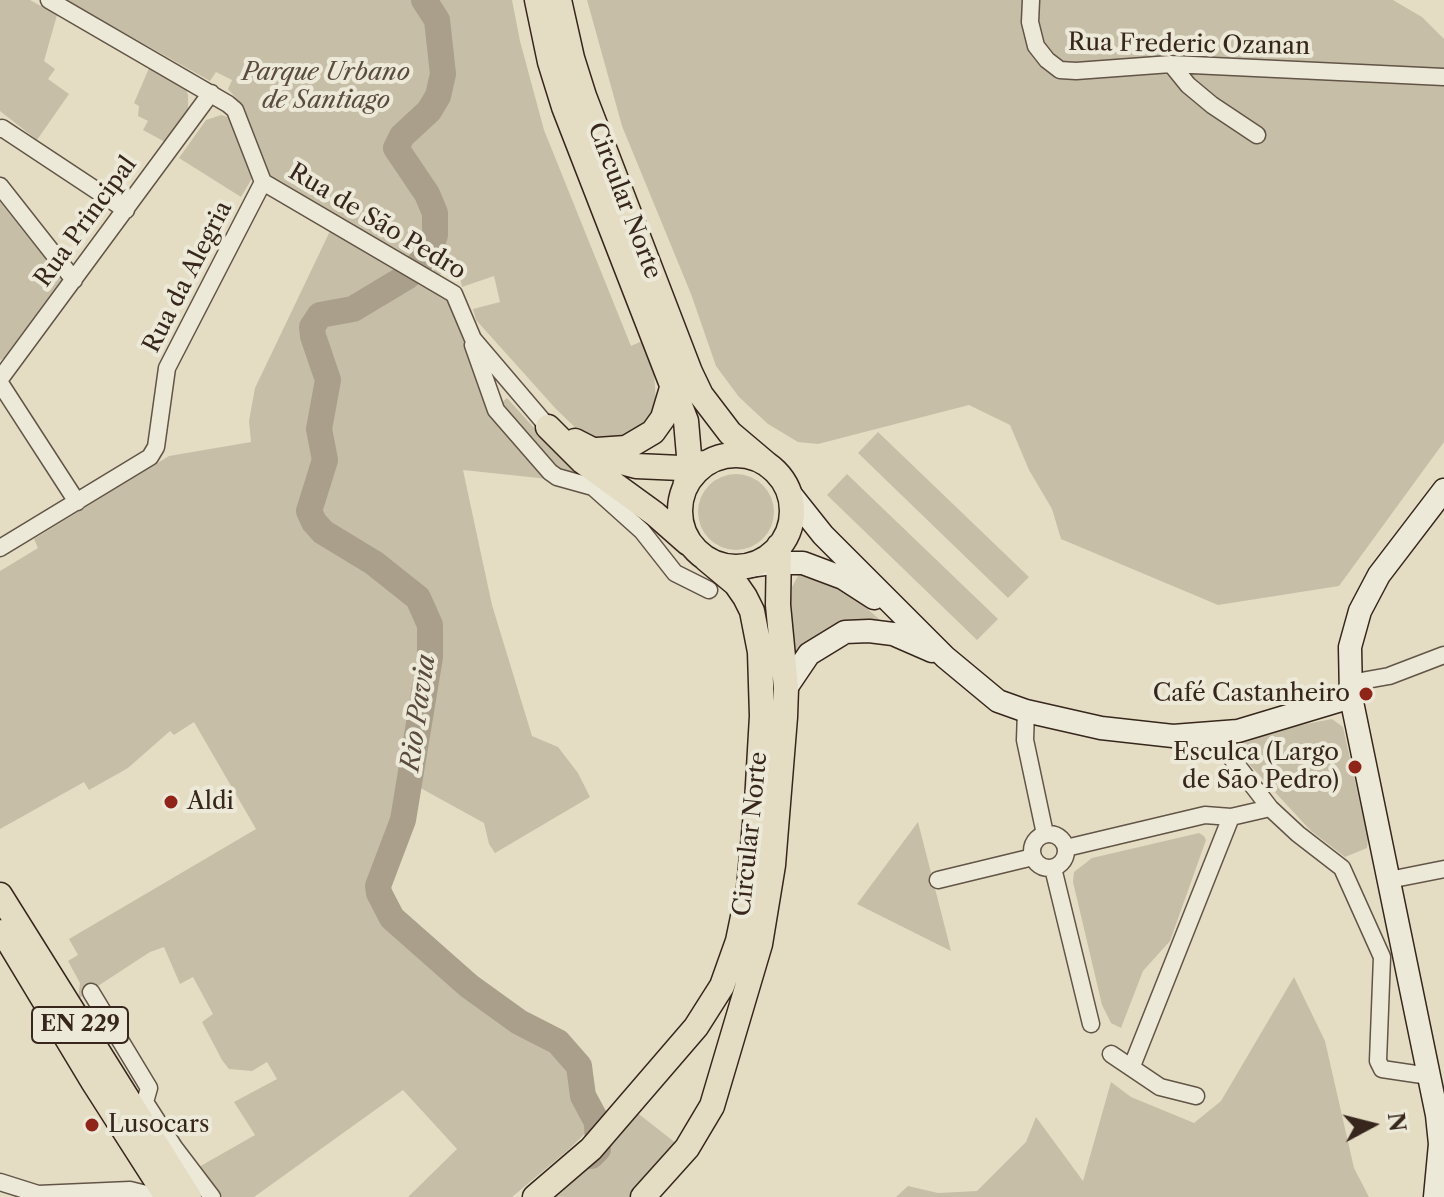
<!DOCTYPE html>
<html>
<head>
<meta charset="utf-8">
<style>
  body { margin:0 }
  #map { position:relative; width:1444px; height:1197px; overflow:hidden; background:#e4ddc4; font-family:"Libre Caslon Text",serif }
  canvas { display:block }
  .north { position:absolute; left:1332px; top:1085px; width:80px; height:80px; -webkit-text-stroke:6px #ede9d9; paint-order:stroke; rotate:83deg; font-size:22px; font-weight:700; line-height:32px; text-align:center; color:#37261c }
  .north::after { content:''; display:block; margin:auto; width:28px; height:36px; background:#37261c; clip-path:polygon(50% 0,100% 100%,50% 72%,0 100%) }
</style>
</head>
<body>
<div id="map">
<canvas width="1444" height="1197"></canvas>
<div class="north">N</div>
</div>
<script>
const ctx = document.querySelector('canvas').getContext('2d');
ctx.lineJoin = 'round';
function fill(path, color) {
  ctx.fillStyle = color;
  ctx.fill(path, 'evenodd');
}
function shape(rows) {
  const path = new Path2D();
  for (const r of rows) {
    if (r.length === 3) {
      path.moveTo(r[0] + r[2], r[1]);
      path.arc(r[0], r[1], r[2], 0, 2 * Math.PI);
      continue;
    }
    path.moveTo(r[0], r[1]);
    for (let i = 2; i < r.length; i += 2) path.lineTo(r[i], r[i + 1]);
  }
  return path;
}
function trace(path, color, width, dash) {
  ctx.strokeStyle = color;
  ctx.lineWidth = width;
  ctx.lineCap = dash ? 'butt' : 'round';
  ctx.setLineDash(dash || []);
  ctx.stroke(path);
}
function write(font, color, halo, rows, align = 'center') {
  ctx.font = font + ' "Libre Caslon Text",serif';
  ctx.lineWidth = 8;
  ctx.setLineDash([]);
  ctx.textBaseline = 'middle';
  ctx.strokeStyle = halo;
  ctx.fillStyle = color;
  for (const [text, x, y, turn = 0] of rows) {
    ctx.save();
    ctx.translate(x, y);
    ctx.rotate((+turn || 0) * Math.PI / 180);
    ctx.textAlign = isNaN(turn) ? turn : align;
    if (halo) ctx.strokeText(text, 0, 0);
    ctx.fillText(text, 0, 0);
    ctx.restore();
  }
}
fill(shape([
  [0,0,30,0,57,15,44,61,55,69,48,79,69,94,37,140,0,111],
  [66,0,512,0,520,41,544,130,631,346,642,341,654,373,656,402,650,416,642,426,625,437,602,440,582,434,556,409,476,320,473,309,500,302,494,276,462,287,459,272,433,275,441,218,433,194,411,162,404,143,427,119,436,115,416,117,401,130,392,146,395,156,423,198,428,213,430,230,425,245,407,262,277,185,267,171,243,106,228,89,232,80,216,72,210,81],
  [587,0,1393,0,1422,17,1444,39,1444,442,1339,586,1218,605,1061,539,1052,509,1029,470,1010,425,969,405,818,444,798,442,768,424,739,397,716,366,691,294,622,126],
  [150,66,185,87,188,95,188,112,165,142,143,130,148,121,138,116,139,106,134,103],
  [221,115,231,118,254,175,241,197,179,158,206,120],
  [0,197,65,279,5,358,0,360],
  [331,229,452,302,478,387,496,419,548,479,463,470,492,605,532,736,558,747,578,773,590,797,495,853,489,844,484,823,415,785,374,888,388,918,465,988,517,1025,552,1043,575,1068,578,1097,594,1125,567,1151,512,1197,408,1197,457,1149,403,1090,254,1197,219,1197,197,1168,255,1135,234,1102,277,1079,267,1062,252,1071,229,1069,222,1060,202,1022,213,1014,193,977,180,984,164,947,150,952,78,999,80,983,68,961,78,955,69,939,256,829,194,722,174,735,170,731,128,768,89,790,84,782,0,829,0,571,38,548,34,539,169,456,251,442,249,421,255,388],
  [507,398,556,452,590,479,560,473,499,405],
  [878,432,1029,577,1008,598,858,453],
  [847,474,998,619,977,640,827,495],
  [736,512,38],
  [799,574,822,579,853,596,880,620,849,621,829,628,793,657,790,615,792,587],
  [1332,719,1343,727,1368,839,1367,848,1345,857,1311,831,1235,749,1232,742,1239,737],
  [918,822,951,951,857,904],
  [1199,833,1204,836,1206,840,1170,941,1143,971,1121,1028,1111,1023,1102,1005,1073,882,1074,872,1092,858],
  [1294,977,1325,1041,1354,1168,1369,1197,896,1197,908,1186,938,1193,977,1191,1026,1142,1036,1117,1083,1181,1111,1082,1131,1097,1194,1123,1221,1101],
  [635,1111,677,1144,631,1197,548,1197]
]), '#c7bea7');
trace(shape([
  [424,0,437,20,443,74,438,96,429,111,402,136,396,148,427,194,435,213,435,235,428,254,408,276,353,309,320,315,312,327,313,336,328,380,319,429,325,460,309,511,314,522,323,532,374,563,418,598,430,625,430,657,403,820,378,886,379,893,392,918,469,986,519,1022,558,1042,579,1066,583,1096,597,1122,598,1149,591,1156]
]), '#a99f8b', 26);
const street = shape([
  [49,0,228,104,235,110,263,182,454,294,473,339,548,427],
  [1031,0,1030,22,1036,46,1047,60,1060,70,1076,71,1171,64,1444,77],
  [1171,64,1188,85,1212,105,1257,135],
  [0,129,2,128,126,210],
  [0,186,74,280],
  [473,345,496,410,550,472,557,477,593,487,642,531,675,573,709,590],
  [0,379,211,93],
  [0,383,77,502],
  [0,548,150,457,156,447,167,368,263,182],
  [1350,683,1389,676,1444,655],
  [1026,711,1025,740,1045,834],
  [1213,734,1270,808,1298,834,1342,868,1382,957,1378,1061,1382,1069,1429,1076],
  [1049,851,17],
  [1066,848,1205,815,1231,817,1270,808],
  [1053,868,1091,1024],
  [938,880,1033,857],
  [1389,880,1444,869],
  [91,992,149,1088,145,1102,174,1147,212,1197],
  [1111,1054,1160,1087,1196,1096],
  [1132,1066,1231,817],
  [0,1182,38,1194,130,1190,158,1197]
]);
const secondary = shape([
  [788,491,823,535,945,657,998,701,1026,711,1101,728,1173,736,1238,731,1351,697],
  [741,567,772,563,803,563,843,578,874,598],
  [786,688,809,654,845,632,869,631,893,634,932,651],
  [1435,1197,1440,1144,1437,1115,1351,697,1350,647,1360,611,1379,575,1444,490]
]);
const primary = shape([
  [537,0,550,62,564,107,686,421,690,467,685,487],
  [559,0,572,58,584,96,690,372,701,395,730,433,769,466],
  [548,427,582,461,655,514,688,543],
  [575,441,610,459,636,466,681,468,704,463],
  [597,450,626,448,653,432,663,418,672,388],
  [736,511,56],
  [0,895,189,1197],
  [3,932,94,1083,167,1197],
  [535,1197,591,1149,696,1027,722,986,738,941,749,888,757,802,762,716,760,652,752,611,745,597,736,584,706,559],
  [643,1197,687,1148,712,1106,760,944,773,865,785,717,786,688,778,605,779,546]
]);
trace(street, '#625446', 19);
trace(secondary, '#37261c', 25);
trace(primary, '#37261c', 27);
trace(street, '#ede9d9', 16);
trace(secondary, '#ede9d9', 22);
trace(primary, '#e4ddc4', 24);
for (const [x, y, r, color] of [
  [1366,694,8,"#8f2418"],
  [1355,767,8,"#8f2418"],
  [171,802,8,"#8f2418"],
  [92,1125,8,"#8f2418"]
]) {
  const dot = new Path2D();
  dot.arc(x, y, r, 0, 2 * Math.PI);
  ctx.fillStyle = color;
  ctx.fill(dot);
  trace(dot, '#ede9d9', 3);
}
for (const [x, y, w] of [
  [80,1025,96]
]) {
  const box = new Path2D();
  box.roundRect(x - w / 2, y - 18, w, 36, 6);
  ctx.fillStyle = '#ede9d9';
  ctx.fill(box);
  trace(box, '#37261c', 2);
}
write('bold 22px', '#37261c', null, [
  ["EN 229",80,1025]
]);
write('24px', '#37261c', '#ede9d9', [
  ["Rua Frederic Ozanan",1189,45,1],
  ["Circular Norte",624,201,69],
  ["Rua Principal",86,222,-54],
  ["Rua de São Pedro",377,222,31],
  ["Rua da Alegria",188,277,-63],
  ["Circular Norte",751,834,-84]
]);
write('italic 24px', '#5b4c3f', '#ede9d9', [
  ["Parque Urbano",326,73],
  ["de Santiago",326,101]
]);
write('24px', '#37261c', '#ede9d9', [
  ["Café Castanheiro",1350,694],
  ["Esculca (Largo",1339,753],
  ["de São Pedro)",1339,781],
  ["Aldi",187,802,"left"],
  ["Lusocars",108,1125,"left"]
], 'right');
write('italic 26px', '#594a3d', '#ede9d9', [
  ["Rio Pavia",419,713,-82]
]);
</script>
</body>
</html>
